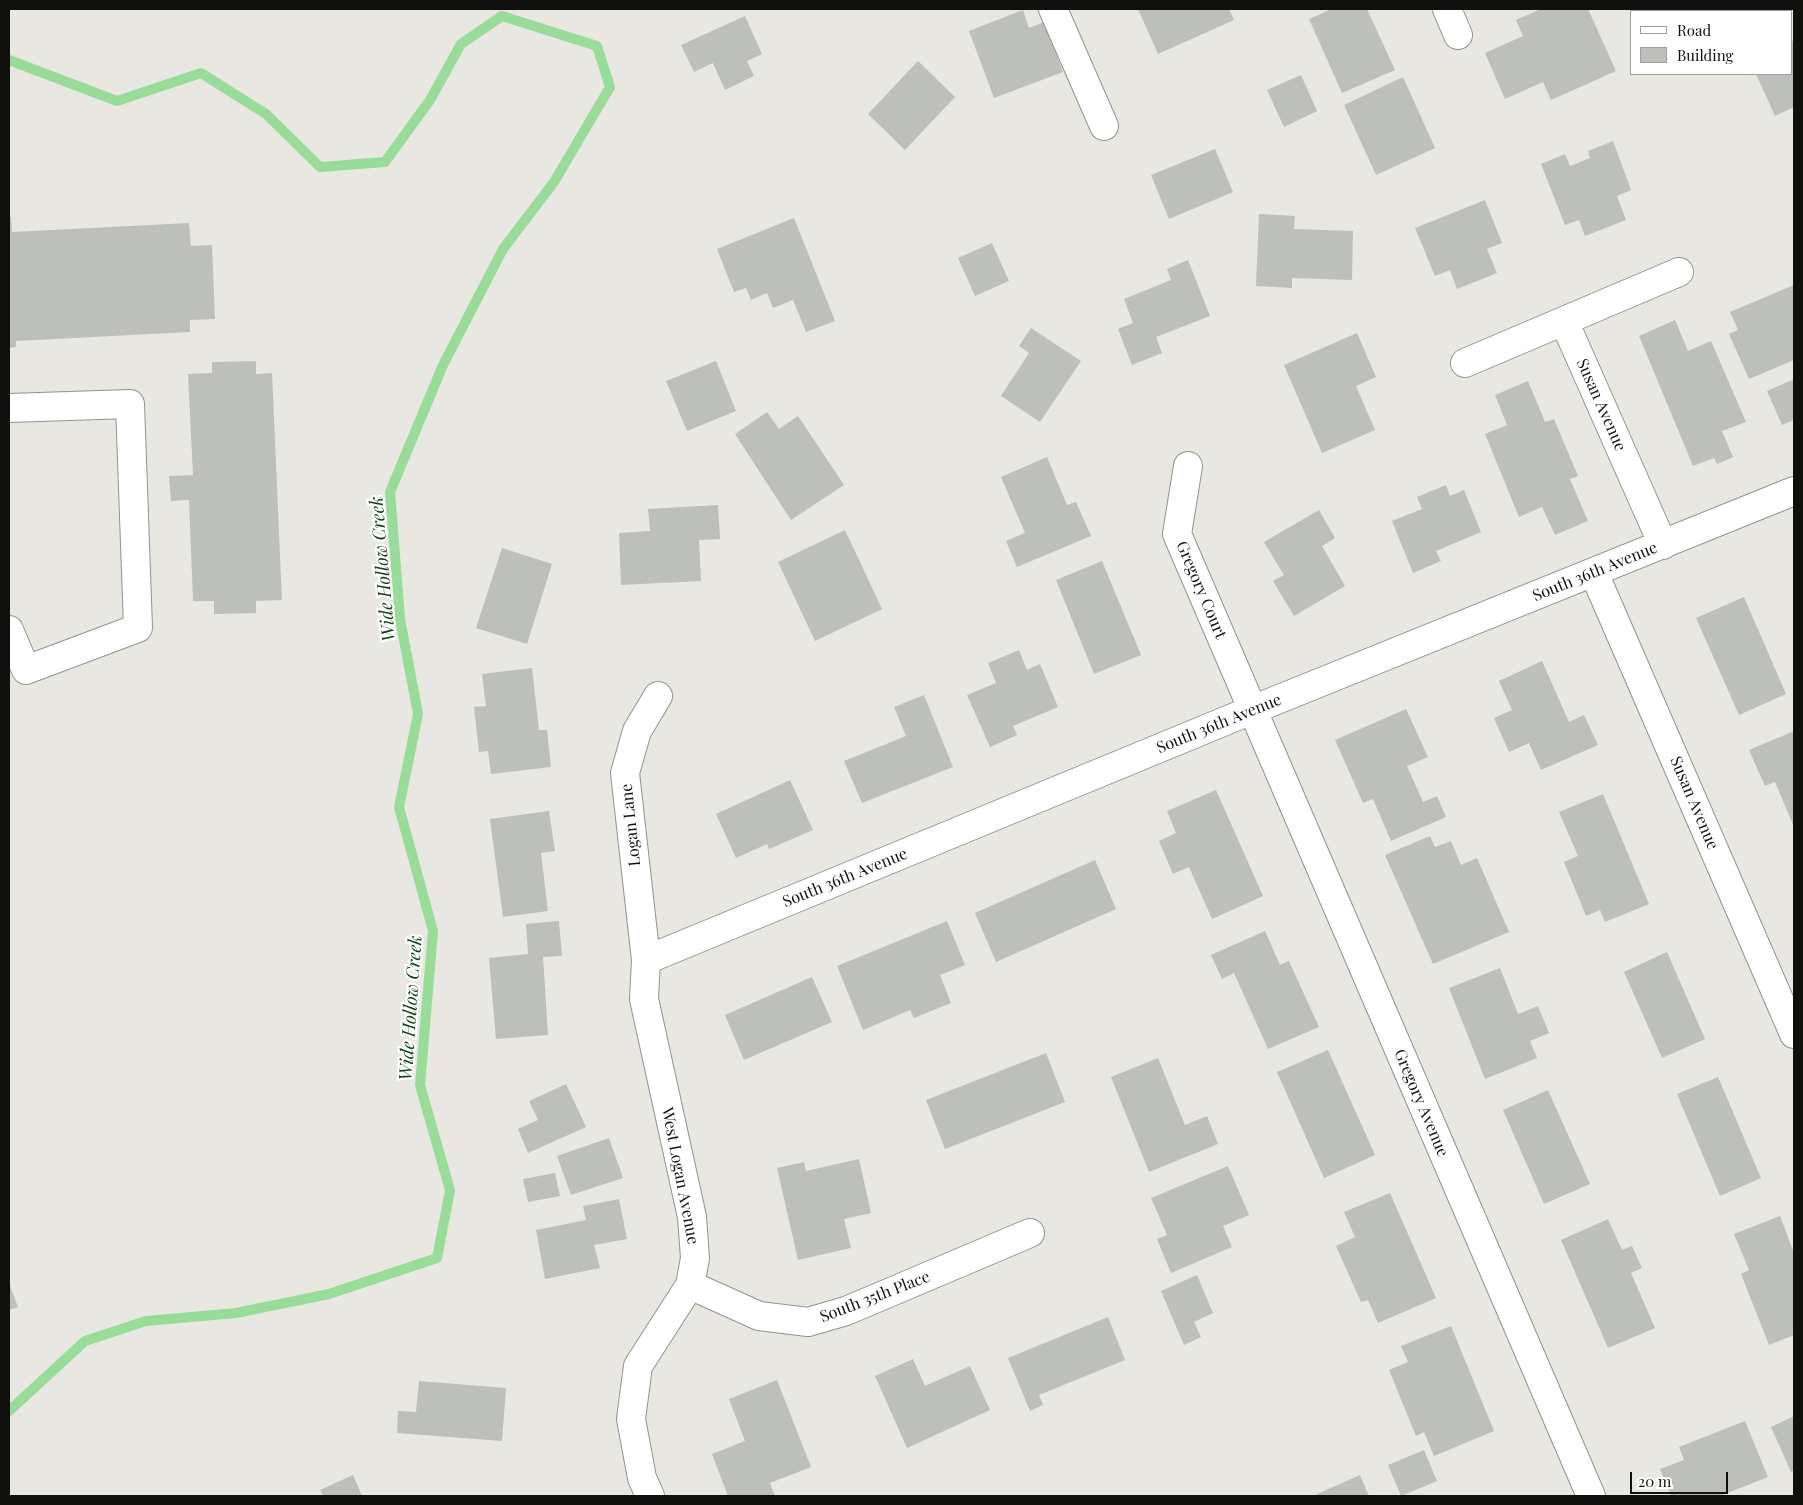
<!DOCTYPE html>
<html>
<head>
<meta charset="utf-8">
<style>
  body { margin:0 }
  #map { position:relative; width:1803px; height:1505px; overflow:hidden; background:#e8e7e1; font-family:"Playfair Display",serif }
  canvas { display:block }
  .frame { position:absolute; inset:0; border:10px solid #0f0f0d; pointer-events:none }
  .legend { position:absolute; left:1630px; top:10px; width:162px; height:65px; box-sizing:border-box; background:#fff; border:1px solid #9f9f9e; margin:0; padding:6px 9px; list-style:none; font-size:15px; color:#0f0f0d }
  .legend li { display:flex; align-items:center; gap:10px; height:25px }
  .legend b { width:25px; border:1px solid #9f9f9e }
  .scale { position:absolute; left:1630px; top:1472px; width:98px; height:22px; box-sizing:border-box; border:2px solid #0f0f0d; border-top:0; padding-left:6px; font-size:15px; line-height:18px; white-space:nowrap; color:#0f0f0d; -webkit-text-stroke:4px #fff; paint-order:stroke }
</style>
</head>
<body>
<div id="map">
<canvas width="1803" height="1505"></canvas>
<div class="frame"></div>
<ul class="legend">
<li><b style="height:6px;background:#fff"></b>Road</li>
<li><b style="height:14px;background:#bdbfba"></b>Building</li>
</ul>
<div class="scale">20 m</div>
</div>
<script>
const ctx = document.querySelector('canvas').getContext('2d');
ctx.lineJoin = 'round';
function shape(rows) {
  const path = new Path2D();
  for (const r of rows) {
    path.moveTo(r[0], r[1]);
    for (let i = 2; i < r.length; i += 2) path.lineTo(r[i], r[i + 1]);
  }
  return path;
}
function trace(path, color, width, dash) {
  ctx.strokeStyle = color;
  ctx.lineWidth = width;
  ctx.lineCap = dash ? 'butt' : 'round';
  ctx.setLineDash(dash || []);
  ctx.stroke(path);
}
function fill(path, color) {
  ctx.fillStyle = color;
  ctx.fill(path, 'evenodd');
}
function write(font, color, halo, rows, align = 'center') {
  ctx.font = font + ' "Playfair Display",serif';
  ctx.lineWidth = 4.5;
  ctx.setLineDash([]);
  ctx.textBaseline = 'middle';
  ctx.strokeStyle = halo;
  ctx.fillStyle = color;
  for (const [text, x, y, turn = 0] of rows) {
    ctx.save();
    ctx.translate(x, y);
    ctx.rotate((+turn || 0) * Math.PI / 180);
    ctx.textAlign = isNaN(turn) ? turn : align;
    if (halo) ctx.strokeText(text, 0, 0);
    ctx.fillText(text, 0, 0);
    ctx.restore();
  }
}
trace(shape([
  [9,60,117,101,201,73,266,114,320,167,385,162,430,100,461,44,502,16,597,46,610,87,554,182,503,249,443,365,390,492,400,619,418,714,399,807,433,931,420,1085,450,1190,437,1258,329,1294,236,1313,146,1321,85,1341,9,1411]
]), '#99dc99', 10);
fill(shape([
  [1138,9,1229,9,1234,20,1158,54],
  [1332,9,1367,9,1395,70,1342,93,1309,19],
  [1541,9,1588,9,1616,71,1551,100,1543,82,1505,99,1485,53,1523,36,1516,20],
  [1023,10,1029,28,1044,22,1063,72,994,98,969,31],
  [745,16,762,54,747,61,754,76,725,90,713,63,694,72,681,45],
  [1794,40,1794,107,1775,116,1756,74,1792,74,1792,41],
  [918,61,955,97,905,150,868,114],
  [1301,75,1317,111,1284,127,1267,90],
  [1403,77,1435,148,1376,175,1344,105],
  [1613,141,1631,190,1617,196,1626,220,1585,236,1579,220,1565,225,1541,164,1565,154,1570,166,1590,158,1588,151],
  [1215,149,1233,192,1169,219,1151,175],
  [1485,200,1502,243,1487,249,1497,273,1457,289,1450,270,1435,276,1415,228],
  [1259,214,1295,216,1294,229,1353,231,1352,280,1292,278,1292,288,1256,286],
  [9,217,11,217,12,232,189,223,191,246,212,245,215,319,190,320,190,332,16,341,16,347,9,348],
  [794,218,835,321,806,332,793,300,773,308,767,293,751,300,746,288,734,292,717,249],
  [992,243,1009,281,975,296,958,258],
  [1188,260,1210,316,1156,337,1162,353,1132,365,1118,329,1133,323,1124,299,1171,280,1167,269],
  [1794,285,1794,360,1749,379,1729,334,1738,330,1730,312],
  [1675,320,1688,351,1711,341,1746,422,1722,431,1733,457,1717,464,1714,458,1693,466,1639,336],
  [1031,328,1081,361,1040,422,1001,396,1029,353,1019,346],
  [1357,333,1376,377,1356,386,1375,430,1322,453,1284,365],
  [256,361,256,374,272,373,282,600,256,601,256,613,214,614,214,601,193,601,189,500,171,501,169,476,193,475,188,374,212,373,212,362],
  [716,361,736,411,687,431,666,381],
  [1794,379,1794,420,1782,425,1767,391],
  [1528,381,1545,422,1554,419,1578,476,1570,479,1588,521,1555,535,1542,507,1519,517,1485,434,1507,425,1495,395],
  [767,412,779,429,798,416,844,485,791,520,735,434],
  [1047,457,1067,505,1076,502,1091,536,1017,567,1006,541,1025,533,1001,477],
  [1446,485,1450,496,1464,490,1481,532,1436,551,1441,561,1413,573,1392,521,1422,509,1417,497],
  [718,505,720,539,699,540,701,581,621,585,619,533,650,531,648,509],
  [1319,510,1335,538,1322,546,1345,586,1294,616,1273,581,1284,575,1264,542],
  [845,530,882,609,815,641,778,562],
  [502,548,552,564,527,644,476,628],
  [1102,561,1141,655,1094,674,1056,580],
  [1744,597,1786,694,1739,715,1696,618],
  [1019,650,1027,670,1040,664,1058,707,1013,726,1017,735,990,747,967,695,996,683,988,663],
  [1542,661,1569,722,1584,715,1598,745,1541,770,1529,743,1509,752,1494,718,1512,710,1499,681],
  [532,668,539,730,547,730,551,767,491,774,488,751,479,752,474,707,486,706,482,674],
  [924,695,953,767,862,803,844,761,906,736,894,707],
  [1406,709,1428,757,1407,766,1423,802,1437,796,1446,817,1391,841,1373,799,1363,803,1335,740],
  [1794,731,1794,827,1775,782,1765,786,1749,750],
  [790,780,813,830,769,849,767,844,736,858,716,814],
  [1216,790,1263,896,1212,919,1189,867,1173,874,1159,841,1176,833,1167,811],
  [1603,794,1649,904,1605,922,1600,910,1586,916,1564,862,1578,856,1559,812],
  [549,811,555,851,541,853,548,911,503,917,490,819],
  [1430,836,1435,847,1451,841,1461,865,1477,858,1509,932,1433,964,1385,855],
  [1095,860,1116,909,996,962,975,913],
  [559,921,562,956,543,957,548,1035,496,1039,489,958,528,954,526,924],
  [947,921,965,965,940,975,951,1003,914,1018,910,1010,863,1030,837,966],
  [1265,931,1280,965,1289,961,1319,1027,1268,1049,1234,973,1222,979,1211,955],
  [1667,952,1705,1039,1662,1058,1624,972],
  [1500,968,1518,1014,1538,1006,1549,1033,1530,1041,1537,1058,1485,1079,1449,988],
  [812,977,832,1022,744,1060,725,1015],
  [1328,1050,1375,1155,1324,1178,1277,1072],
  [1046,1053,1065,1102,945,1149,926,1100],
  [1158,1058,1185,1125,1207,1116,1218,1144,1149,1172,1111,1077],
  [1718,1077,1761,1178,1720,1196,1677,1094],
  [566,1084,586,1127,528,1153,518,1129,538,1120,529,1101],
  [1548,1090,1590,1184,1544,1204,1503,1110],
  [609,1138,623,1178,571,1195,557,1156],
  [859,1159,871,1213,844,1219,851,1248,798,1260,777,1168,804,1162,806,1171],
  [1228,1166,1249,1215,1223,1226,1232,1247,1171,1273,1157,1239,1167,1235,1151,1198],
  [555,1173,560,1196,528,1202,523,1179],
  [1390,1193,1436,1298,1378,1323,1368,1300,1361,1302,1336,1246,1355,1237,1344,1212],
  [619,1199,627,1239,594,1245,600,1268,545,1279,536,1230,586,1220,583,1206],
  [1780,1216,1794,1253,1794,1335,1769,1345,1741,1274,1749,1270,1734,1234],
  [1608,1219,1622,1250,1632,1246,1642,1268,1631,1273,1655,1328,1608,1348,1561,1240],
  [1197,1275,1213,1313,1194,1322,1201,1337,1184,1345,1161,1291],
  [9,1283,18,1307,9,1310],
  [1108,1317,1125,1360,1039,1395,1043,1405,1030,1411,1008,1358],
  [1451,1326,1494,1431,1434,1456,1424,1432,1416,1436,1389,1370,1408,1362,1401,1346],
  [913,1359,925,1386,970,1366,990,1410,907,1448,875,1376],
  [777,1380,811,1467,770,1483,775,1496,728,1496,712,1454,745,1441,729,1399],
  [419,1381,506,1388,502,1441,397,1433,398,1411,416,1412],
  [1794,1416,1794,1470,1791,1472,1771,1427],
  [1745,1421,1768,1477,1720,1496,1671,1496,1660,1469,1684,1460,1679,1447],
  [1424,1450,1437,1481,1401,1496,1388,1465],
  [353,1475,362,1496,323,1496,320,1490],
  [1360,1475,1369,1496,1315,1496,1315,1495]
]), '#bdbfba');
const minor = shape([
  [1053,9,1104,126],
  [1447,9,1458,35],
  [1564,321,1663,545],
  [1465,363,1679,272],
  [9,408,130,404,138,628,26,670,9,630],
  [1188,466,1177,534,1591,1496],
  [1594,573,1794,1034],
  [646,960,1252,710,1794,491],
  [690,1285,759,1316,808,1322,846,1311,1030,1233],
  [650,1496,642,1478,631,1419,638,1366,690,1285,695,1258,692,1217,644,999,646,960,625,773,637,731,658,696]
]);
trace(minor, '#93928d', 30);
trace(minor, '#fff', 28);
write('16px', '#0f0f0d', '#fff', [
  ["Susan Avenue",1601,405,66],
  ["South 36th Avenue",1595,572,-22],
  ["Gregory Court",1201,590,67],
  ["South 36th Avenue",1219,724,-22],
  ["Susan Avenue",1694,803,67],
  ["Logan Lane",631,825,-96],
  ["South 36th Avenue",845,878,-22],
  ["Gregory Avenue",1421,1103,67],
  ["West Logan Avenue",680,1176,79],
  ["South 35th Place",875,1297,-21]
]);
write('italic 18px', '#124115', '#fff', [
  ["Wide Hollow Creek",383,569,-95],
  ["Wide Hollow Creek",411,1008,-86]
]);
</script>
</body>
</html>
